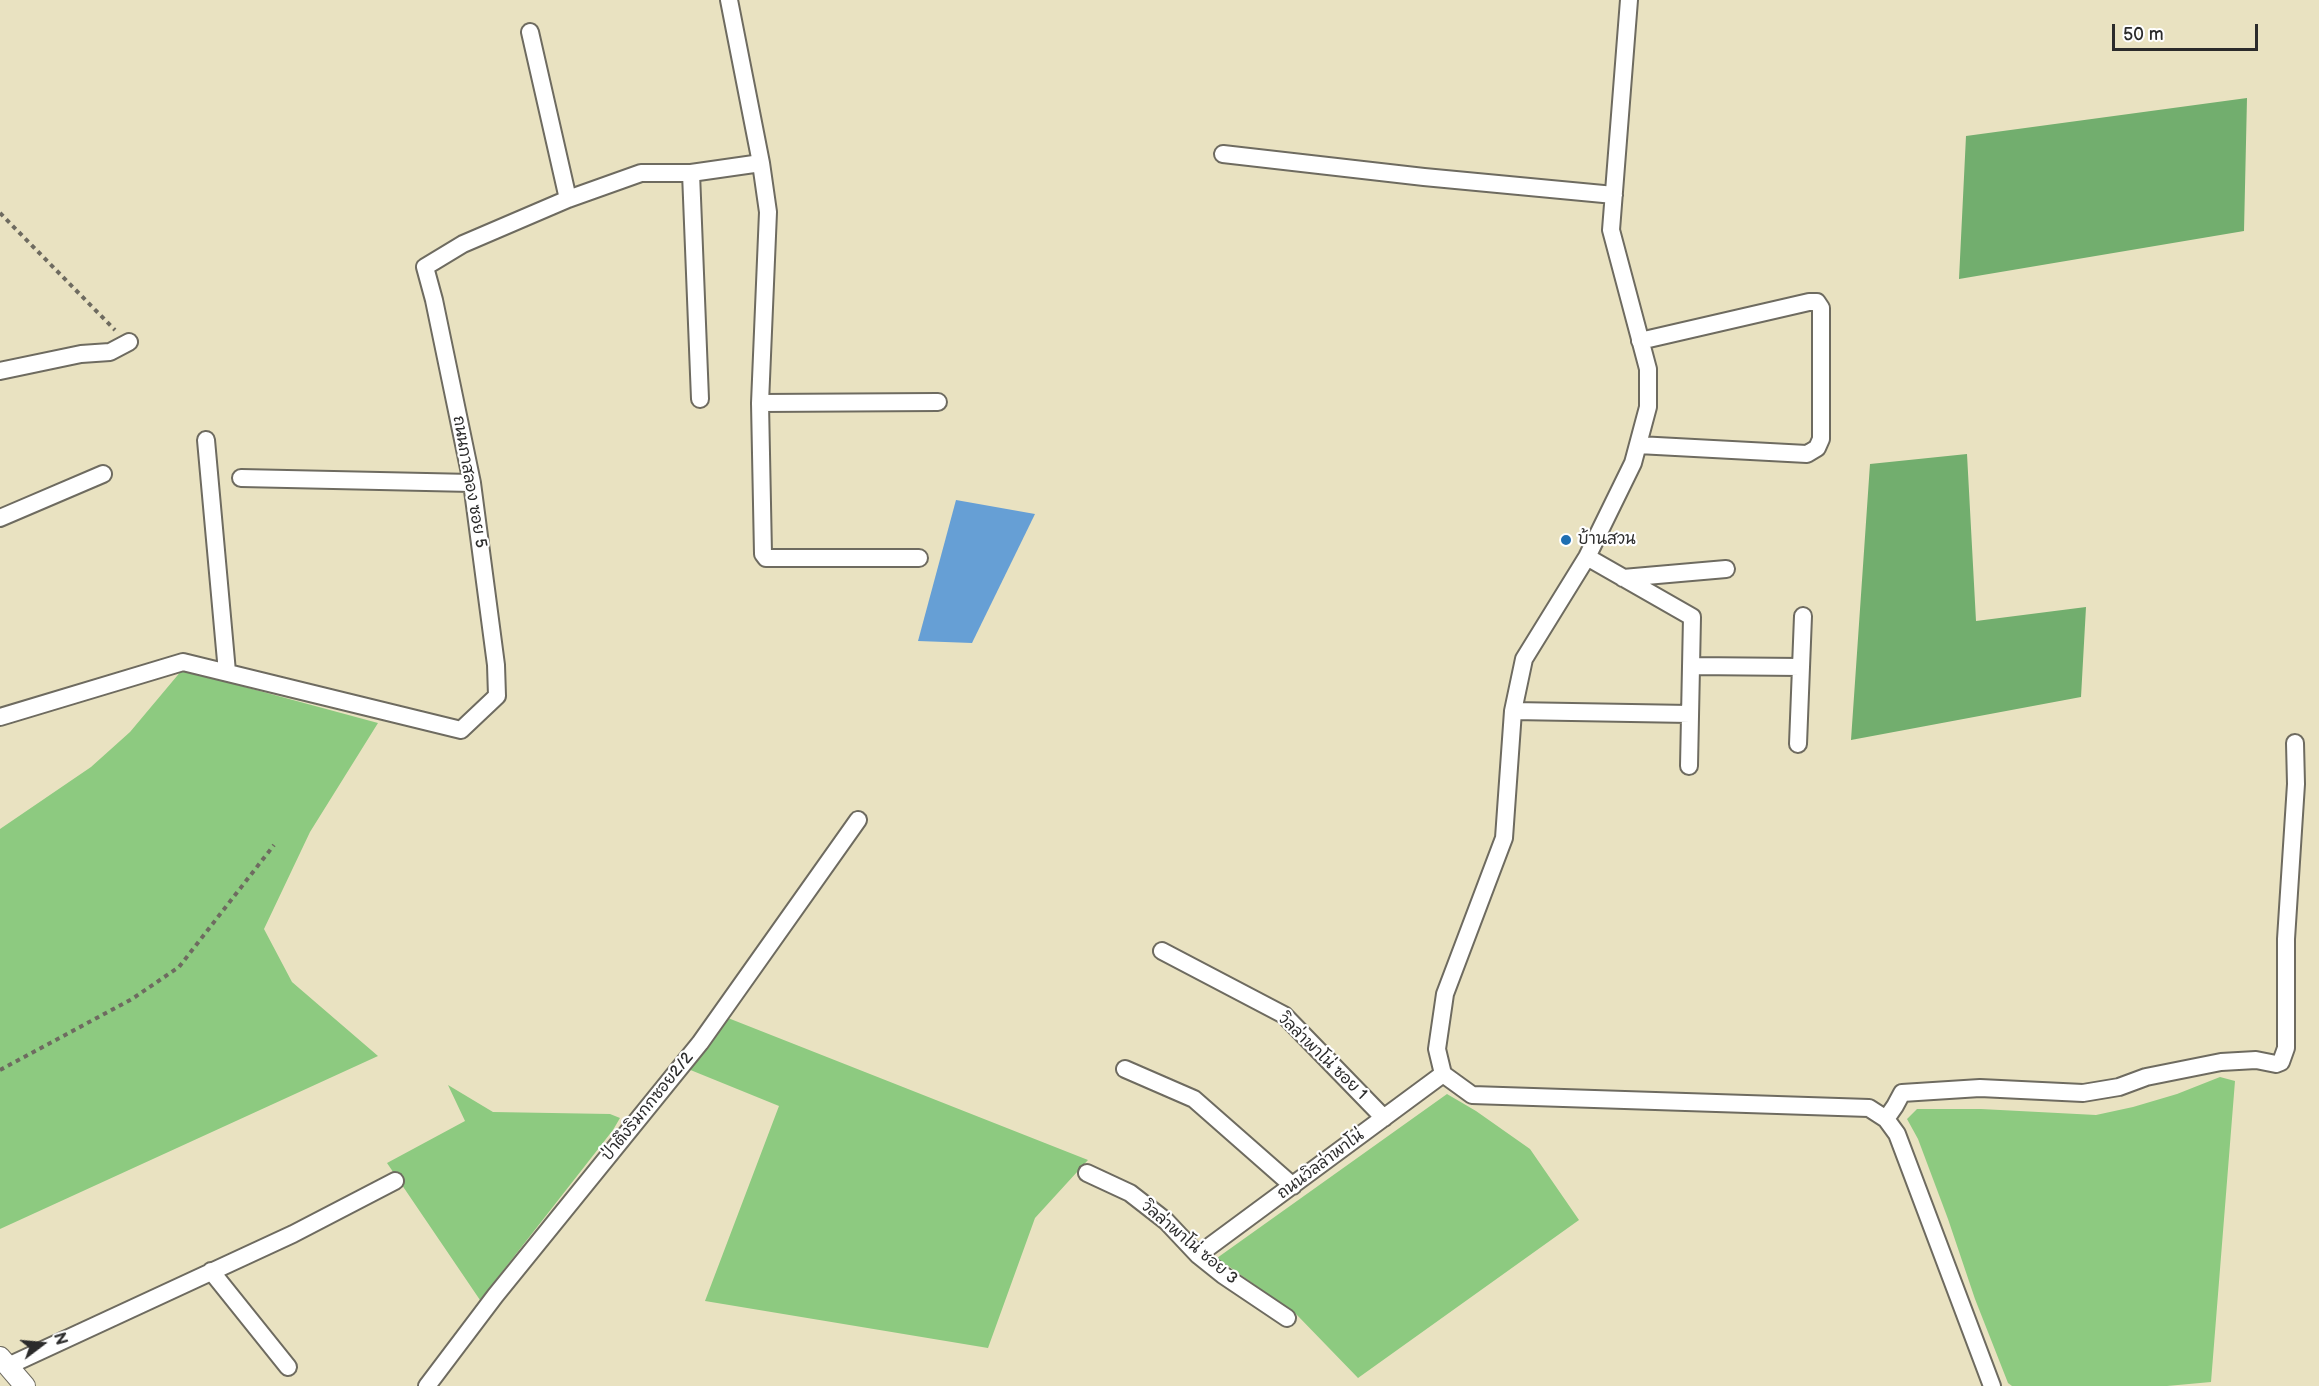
<!DOCTYPE html>
<html>
<head>
<meta charset="utf-8">
<style>
  body { margin:0 }
  #map { position:relative; width:2319px; height:1386px; overflow:hidden; background:#e9e2c1; font-family:"Balsamiq Sans",sans-serif }
  canvas { display:block }
  .north { position:absolute; left:12px; top:1314px; width:60px; height:60px; -webkit-text-stroke:4px #fff; paint-order:stroke; rotate:74deg; font-size:16px; font-weight:700; line-height:24px; text-align:center; color:#2b2b2b }
  .north::after { content:''; display:block; margin:auto; width:21px; height:27px; background:#2b2b2b; clip-path:polygon(50% 0,100% 100%,50% 72%,0 100%) }
  .scale { position:absolute; left:2112px; top:24px; width:146px; height:27px; box-sizing:border-box; border:3px solid #2b2b2b; border-top:0; padding-left:8px; font-size:18px; line-height:21px; white-space:nowrap; color:#2b2b2b; -webkit-text-stroke:4px #fff; paint-order:stroke }
</style>
</head>
<body>
<div id="map">
<canvas width="2319" height="1386"></canvas>
<div class="north">N</div>
<div class="scale">50 m</div>
</div>
<script>
const ctx = document.querySelector('canvas').getContext('2d');
ctx.lineJoin = 'round';
function fill(path, color) {
  ctx.fillStyle = color;
  ctx.fill(path, 'evenodd');
}
function shape(rows) {
  const path = new Path2D();
  for (const r of rows) {
    path.moveTo(r[0], r[1]);
    for (let i = 2; i < r.length; i += 2) path.lineTo(r[i], r[i + 1]);
  }
  return path;
}
function trace(path, color, width, dash) {
  ctx.strokeStyle = color;
  ctx.lineWidth = width;
  ctx.lineCap = dash ? 'butt' : 'round';
  ctx.setLineDash(dash || []);
  ctx.stroke(path);
}
function write(font, color, halo, rows, align = 'center') {
  ctx.font = font + ' "Balsamiq Sans","Playpen Sans Thai",sans-serif';
  ctx.lineWidth = 4.5;
  ctx.setLineDash([]);
  ctx.textBaseline = 'middle';
  ctx.strokeStyle = halo;
  ctx.fillStyle = color;
  for (const [text, x, y, turn = 0] of rows) {
    ctx.save();
    ctx.translate(x, y);
    ctx.rotate((+turn || 0) * Math.PI / 180);
    ctx.textAlign = isNaN(turn) ? turn : align;
    if (halo) ctx.strokeText(text, 0, 0);
    ctx.fillText(text, 0, 0);
    ctx.restore();
  }
}
fill(shape([
  [182,670,378,723,310,832,264,929,292,982,378,1056,0,1229,0,829,91,767,130,732],
  [728,1018,1088,1160,1035,1218,988,1348,705,1301,779,1106,688,1069],
  [2220,1077,2235,1081,2211,1382,2167,1386,2012,1386,2008,1383,1975,1299,1948,1219,1918,1139,1907,1119,1917,1109,1981,1109,2096,1115,2133,1107,2177,1094],
  [448,1085,493,1112,610,1114,620,1118,613,1130,480,1300,387,1163,465,1121],
  [1447,1094,1476,1111,1530,1149,1579,1220,1358,1378,1297,1315,1217,1258]
]), '#8dca80');
fill(shape([
  [2247,98,2244,231,1959,279,1966,136],
  [1967,454,1976,621,2086,607,2081,697,1851,740,1870,464]
]), '#72ae6e');
fill(shape([
  [956,500,1035,514,972,643,918,641]
]), '#669fd5');
const minor = shape([
  [1629,0,1611,230,1648,369,1648,407,1633,463,1587,557,1524,659,1513,711,1504,838,1445,994,1437,1049,1443,1074,1472,1095,1869,1108,1886,1119,1897,1134,1992,1386],
  [530,32,568,199],
  [1223,154,1424,177,1614,195],
  [761,163,768,212,760,403,763,554,766,558,919,558],
  [691,173,700,399],
  [0,371,81,354,110,352,129,342],
  [760,403,938,402],
  [206,440,227,672],
  [1638,445,1807,454,1817,448,1821,439,1821,308,1817,302,1809,302,1640,341],
  [241,478,472,483],
  [0,518,103,474],
  [1587,557,1692,617,1689,766],
  [1623,578,1726,569],
  [1691,666,1801,667],
  [1513,711,1690,714],
  [0,717,183,662,461,730,497,696,496,665,472,483,434,300,425,267,463,244,568,199,641,173,691,173,761,163,729,0],
  [1798,744,1803,616],
  [1162,951,1284,1015,1384,1118],
  [1125,1069,1194,1099,1293,1186],
  [1886,1119,1895,1106,1902,1093,1980,1088,2083,1093,2119,1087,2146,1077,2221,1062,2256,1060,2276,1064,2281,1062,2286,1048,2286,939,2296,784,2295,743],
  [1087,1173,1130,1193,1166,1221,1198,1255,1223,1275,1287,1318],
  [1198,1255,1443,1074],
  [211,1271,288,1367],
  [8,1366,293,1234,395,1181],
  [427,1386,495,1296,700,1043,858,820]
]);
const tertiary = shape([
  [0,1357,25,1386]
]);
trace(minor, '#6e6b60', 20);
trace(tertiary, '#6e6b60', 22);
trace(shape([
  [0,213,115,330],
  [0,1070,132,999,179,967,274,845]
]), '#6e6b60', 4, [4.5, 4.5]);
trace(minor, '#fff', 16);
trace(tertiary, '#fff', 20);
for (const [x, y, r, color] of [
  [1566,540,6,"#1f6fb2"]
]) {
  const dot = new Path2D();
  dot.arc(x, y, r, 0, 2 * Math.PI);
  ctx.fillStyle = color;
  ctx.fill(dot);
  trace(dot, '#fff', 2);
}
write('16px', '#2b2b2b', '#fff', [
  ["ถนนกาสลอง ซอย 5",469,482,80],
  ["วิลล่าพาโน่ ซอย 1",1322,1057,44],
  ["ป่าตึงริมกกซอย2/2",648,1107,-51],
  ["ถนนวิลล่าพาโน่",1321,1165,-37],
  ["วิลล่าพาโน่ ซอย 3",1189,1243,40]
]);
write('16px', '#2b2b2b', '#fff', [
  ["บ้านสวน",1578,540]
], 'left');
</script>
</body>
</html>
